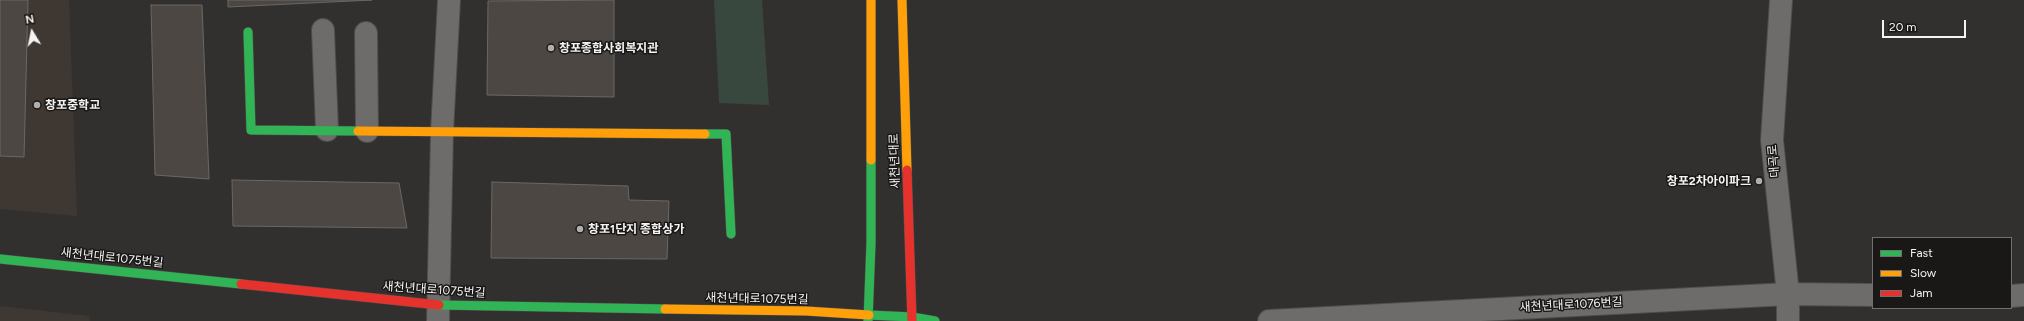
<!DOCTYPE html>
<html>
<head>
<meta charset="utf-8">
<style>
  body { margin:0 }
  #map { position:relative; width:2024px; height:321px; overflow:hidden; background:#32302f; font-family:Figtree,sans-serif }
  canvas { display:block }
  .legend { position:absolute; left:1872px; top:237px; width:140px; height:72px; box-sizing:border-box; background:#1a1817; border:1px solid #72706f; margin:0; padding:5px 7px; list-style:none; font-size:12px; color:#f5f3f2 }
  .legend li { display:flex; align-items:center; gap:8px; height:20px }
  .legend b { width:20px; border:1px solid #72706f }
  .north { position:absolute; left:12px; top:12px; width:40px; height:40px; -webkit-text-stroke:3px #1a1817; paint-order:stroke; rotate:350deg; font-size:11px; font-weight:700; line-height:16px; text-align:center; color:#f5f3f2 }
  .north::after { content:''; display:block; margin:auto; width:14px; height:18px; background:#f5f3f2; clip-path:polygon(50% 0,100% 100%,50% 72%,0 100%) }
  .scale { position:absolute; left:1882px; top:20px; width:84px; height:18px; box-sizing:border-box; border:2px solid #f5f3f2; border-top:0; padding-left:5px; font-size:12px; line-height:14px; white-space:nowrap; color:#f5f3f2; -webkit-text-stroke:3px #1a1817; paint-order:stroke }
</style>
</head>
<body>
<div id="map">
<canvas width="2024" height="321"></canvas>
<ul class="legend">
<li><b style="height:5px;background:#30b455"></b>Fast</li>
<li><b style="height:5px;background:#ff9f0a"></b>Slow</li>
<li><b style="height:5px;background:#e5322d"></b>Jam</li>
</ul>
<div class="north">N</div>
<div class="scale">20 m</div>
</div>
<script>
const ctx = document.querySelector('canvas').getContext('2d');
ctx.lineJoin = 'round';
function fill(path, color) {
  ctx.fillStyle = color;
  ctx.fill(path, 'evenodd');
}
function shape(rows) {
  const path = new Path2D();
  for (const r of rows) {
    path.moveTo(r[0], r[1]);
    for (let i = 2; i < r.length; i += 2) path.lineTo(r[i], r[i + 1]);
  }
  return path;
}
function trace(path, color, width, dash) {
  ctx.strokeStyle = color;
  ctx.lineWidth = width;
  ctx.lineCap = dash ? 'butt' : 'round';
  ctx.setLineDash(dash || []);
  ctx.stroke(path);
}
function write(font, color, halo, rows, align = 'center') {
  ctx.font = font + ' Figtree,"Noto Sans KR",sans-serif';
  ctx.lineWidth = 3;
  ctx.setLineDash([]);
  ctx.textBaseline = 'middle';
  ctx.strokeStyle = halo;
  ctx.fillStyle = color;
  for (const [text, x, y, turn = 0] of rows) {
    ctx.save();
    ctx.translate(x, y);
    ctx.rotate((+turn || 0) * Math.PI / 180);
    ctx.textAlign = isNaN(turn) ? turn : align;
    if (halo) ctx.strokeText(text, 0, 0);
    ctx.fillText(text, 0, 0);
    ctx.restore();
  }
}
fill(shape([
  [0,0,69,0,77,216,0,209],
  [0,306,89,316,90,321,0,321]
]), '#3f3832');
fill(shape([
  [714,0,762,0,769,105,719,103]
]), '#38483f');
const building = shape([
  [0,0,28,0,24,157,0,156,0,0],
  [228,0,372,0,228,7,228,0],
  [614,0,614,97,487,95,488,1,614,0],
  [151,5,202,5,209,179,155,175,151,5],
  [232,180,399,183,407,228,233,226,232,180],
  [492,182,628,186,629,200,669,201,667,259,491,258,492,182]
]);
fill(building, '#4c4743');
trace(building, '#696867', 1);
const street = shape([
  [1781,0,1772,140,1788,294,1788,321],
  [323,30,327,130],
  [366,33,367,131],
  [2011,296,2024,295],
  [438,321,442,132,449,0],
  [1269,321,1788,294,1873,295]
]);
const fast = shape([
  [248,32,251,130,358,131],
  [705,134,726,134,731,234],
  [0,259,241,284],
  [439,305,665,309],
  [869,315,912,317,935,321],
  [868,321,871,243,871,160]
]);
const slow = shape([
  [871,0,871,160],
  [902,0,907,170],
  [358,131,705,134],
  [665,309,806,311,869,315]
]);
const jam = shape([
  [907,170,912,321],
  [241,284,439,305]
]);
trace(street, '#4e4d4c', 24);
trace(fast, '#4e4d4c', 10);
trace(slow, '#4e4d4c', 10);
trace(jam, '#4e4d4c', 10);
trace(street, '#6d6c6a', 22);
trace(fast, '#30b455', 9);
trace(slow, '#ff9f0a', 9);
trace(jam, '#e5322d', 9);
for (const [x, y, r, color] of [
  [551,48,4,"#b1afae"],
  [37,105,4,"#b1afae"],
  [1759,181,4,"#b1afae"],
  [580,229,4,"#b1afae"]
]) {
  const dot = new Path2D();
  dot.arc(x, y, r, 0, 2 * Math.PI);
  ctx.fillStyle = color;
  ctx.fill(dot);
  trace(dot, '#1a1817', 1.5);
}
write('bold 12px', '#f5f3f2', '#1a1817', [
  ["창포종합사회복지관",559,48],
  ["창포중학교",45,105],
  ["창포2차아이파크",1751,181,"right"],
  ["창포1단지 종합상가",588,229]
], 'left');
write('12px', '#f5f3f2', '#1a1817', [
  ["새천년대로",895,161,-92],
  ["대곡로",1774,161,-95],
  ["새천년대로1075번길",112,258,6],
  ["새천년대로1075번길",434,290,4],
  ["새천년대로1075번길",757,299,1],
  ["새천년대로1076번길",1571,305,-3]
]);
</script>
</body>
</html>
